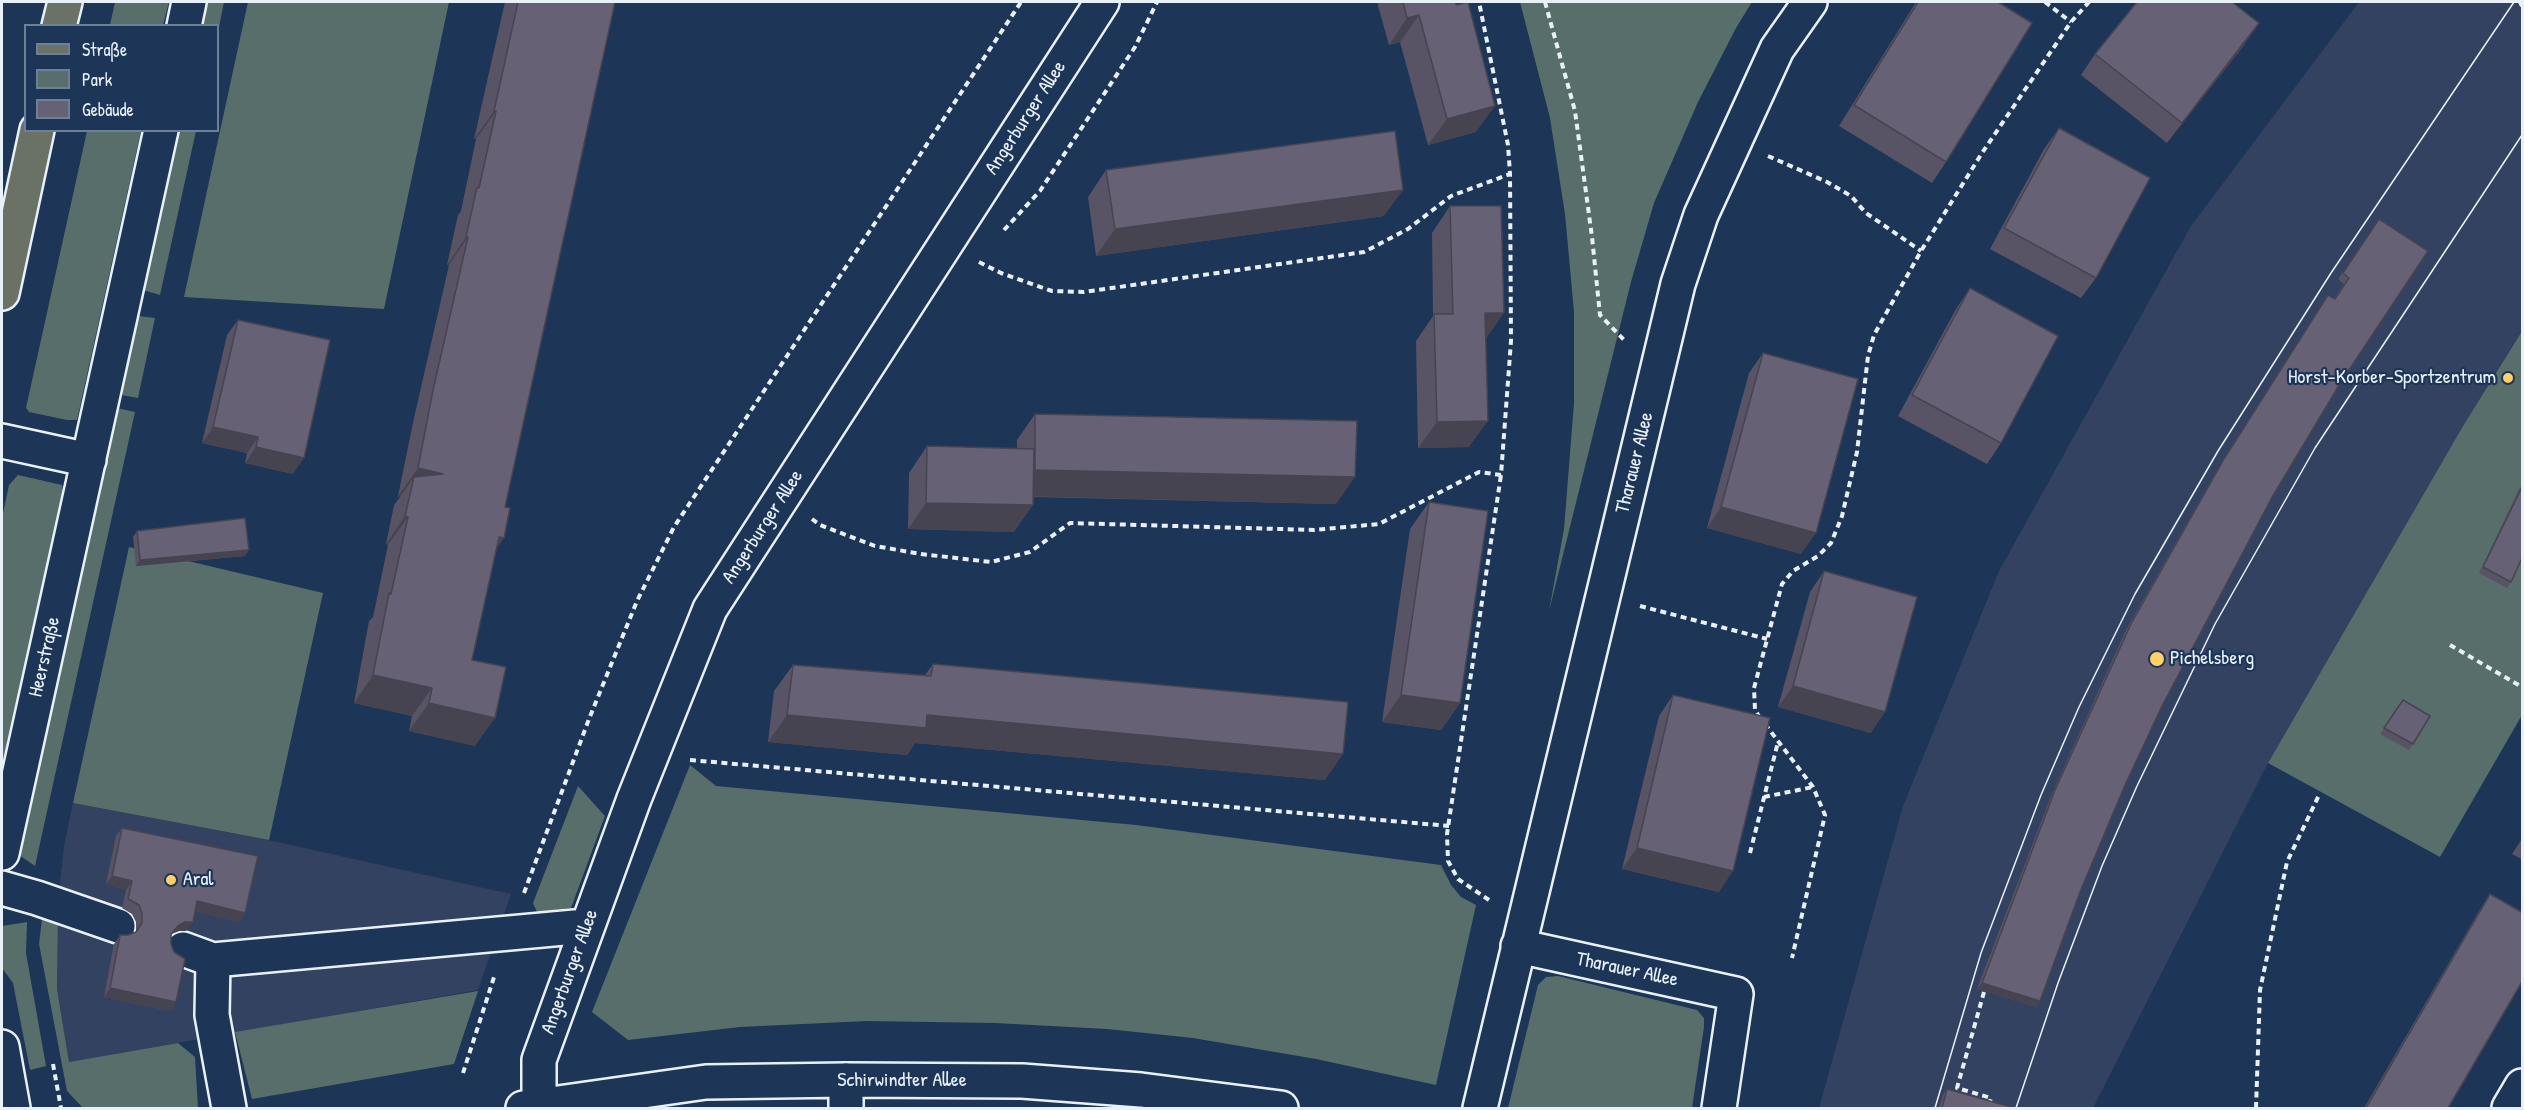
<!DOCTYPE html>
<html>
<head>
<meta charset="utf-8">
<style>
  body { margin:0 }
  #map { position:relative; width:2524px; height:1110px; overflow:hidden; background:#1d3557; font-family:"Patrick Hand",sans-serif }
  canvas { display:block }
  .frame { position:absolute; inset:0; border:3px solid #e8f1f8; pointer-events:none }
  .legend { position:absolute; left:24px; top:24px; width:195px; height:108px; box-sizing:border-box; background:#1d3557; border:2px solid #6e8097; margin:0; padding:8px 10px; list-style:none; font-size:18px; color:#e8f1f8 }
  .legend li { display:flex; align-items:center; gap:12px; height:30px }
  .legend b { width:30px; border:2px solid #6e8097 }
</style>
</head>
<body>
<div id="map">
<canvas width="2524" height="1110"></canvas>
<div class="frame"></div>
<ul class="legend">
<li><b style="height:8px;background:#6a7165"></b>Straße</li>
<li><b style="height:16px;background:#586e6a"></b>Park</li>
<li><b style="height:16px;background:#666175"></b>Gebäude</li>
</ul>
</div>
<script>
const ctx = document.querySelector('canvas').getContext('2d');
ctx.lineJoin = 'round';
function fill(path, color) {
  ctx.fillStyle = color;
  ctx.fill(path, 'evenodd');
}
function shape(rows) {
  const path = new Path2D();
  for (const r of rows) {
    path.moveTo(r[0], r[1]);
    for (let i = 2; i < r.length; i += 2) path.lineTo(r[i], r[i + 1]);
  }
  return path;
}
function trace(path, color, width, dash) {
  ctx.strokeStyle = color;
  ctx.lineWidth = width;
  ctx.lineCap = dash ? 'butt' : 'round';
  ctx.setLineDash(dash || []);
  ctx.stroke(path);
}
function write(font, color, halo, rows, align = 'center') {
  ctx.font = font + ' "Patrick Hand",sans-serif';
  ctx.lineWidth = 4.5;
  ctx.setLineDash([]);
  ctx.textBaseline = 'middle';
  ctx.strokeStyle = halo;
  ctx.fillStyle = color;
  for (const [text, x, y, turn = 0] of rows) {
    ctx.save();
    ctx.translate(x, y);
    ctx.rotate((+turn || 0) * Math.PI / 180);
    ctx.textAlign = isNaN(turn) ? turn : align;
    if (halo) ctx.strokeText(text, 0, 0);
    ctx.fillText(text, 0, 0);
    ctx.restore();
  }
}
fill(shape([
  [2359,2,2522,2,2522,330,2463,426,2268,763,2093,1108,1819,1108,1903,806,1999,571,2191,226],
  [73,803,273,841,511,894,478,990,69,1062,57,989,58,903,64,846]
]), '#334260');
fill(shape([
  [115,2,169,2,163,25,110,25],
  [207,2,224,2,218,32,218,26,201,25],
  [248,2,449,2,384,309,184,297],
  [1520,2,1752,2,1736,28,1698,102,1654,203,1631,282,1549,611,1564,529,1574,403,1574,312,1565,214,1550,118],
  [179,130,196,131,160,295,143,290],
  [87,131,141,131,77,420,67,420,29,412,26,408],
  [138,316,155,318,138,398,121,395],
  [2522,331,2522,715,2440,857,2268,763,2463,426],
  [117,408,135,412,35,866,19,855],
  [18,475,62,485,63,495,2,775,2,518,9,485],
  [129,547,323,593,269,840,73,803],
  [690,765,716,786,1136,825,1441,865,1451,885,1461,897,1476,905,1436,1085,1316,1059,1193,1038,1107,1029,995,1023,867,1021,740,1027,628,1040,592,1012],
  [578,786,605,816,571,908,537,912,533,903],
  [42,919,58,920,57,989,69,1062,178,1043,195,1057,198,1108,83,1108,67,1091,39,944],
  [27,922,26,953,46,1066,30,1070,13,983,2,968,2,926],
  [1558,976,1697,1010,1704,1018,1704,1027,1692,1108,1508,1108,1538,985,1546,977],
  [478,991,454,1064,252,1099,235,1032]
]), '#586e6a');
const minor = shape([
  [184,26,189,2],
  [2,441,89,460],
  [2,853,161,130],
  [2,888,37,898,118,926],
  [1518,946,1736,994,1719,1108],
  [183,949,213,960,586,926],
  [213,960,212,1015,229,1108],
  [2,1047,13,1108],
  [846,1080,846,1108],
  [539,1105,539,1060,634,799,710,609,1102,2],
  [523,1108,706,1082,846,1080,1022,1081,1141,1090,1281,1108],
  [1480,1108,1678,284,1701,215,1777,49,1810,2],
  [2509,1108,2522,1086]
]);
const major = shape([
  [59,26,65,2],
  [2,293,37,130]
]);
trace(minor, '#e8f1f8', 38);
trace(major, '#e8f1f8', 38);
trace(shape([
  [1545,2,1575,111,1592,237,1600,315,1625,341],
  [2045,2,2071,22],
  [2520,2,2522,6],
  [1768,156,1827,182,1851,196,1866,213,1921,251],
  [1004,230,1040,191,1135,47,1157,2],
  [979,262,1001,273,1052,291,1084,292,1364,252,1408,229,1451,196,1510,174],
  [812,519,820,525,875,546,921,554,991,562,1030,552,1070,523,1314,530,1379,524,1479,472,1501,475,1511,341,1510,174,1508,145,1479,2],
  [1640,606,1767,639],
  [2450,645,2522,687],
  [1760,718,1755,710,1754,688,1782,584,1793,571,1818,556,1831,543,1842,516,1857,452,1868,356,1874,335,1921,251,1982,153,2071,22,2089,2],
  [1765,724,1813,787,1825,815,1792,958],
  [690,760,1449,826],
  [1764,797,1813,787],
  [1750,853,1778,742],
  [524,893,589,719,637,601,674,527,1021,2],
  [1489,900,1458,879,1448,861,1447,834,1501,475],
  [1984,992,1957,1088,1991,1098,1988,1108],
  [53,1064,61,1108],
  [463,1073,495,974],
  [2256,1108,2260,990,2287,862,2320,793]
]), '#e8f1f8', 4, [6, 4.5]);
trace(minor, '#1d3557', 33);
trace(major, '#6a7165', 33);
trace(shape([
  [1935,1108,1981,953,2041,795,2079,707,2135,594,2218,451,2331,273,2514,2],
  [2016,1108,2058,983,2102,866,2137,786,2215,624,2315,448,2522,135]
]), '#e8f1f8', 1.5);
fill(shape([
  [505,2,615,2,505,507,504,538,496,548,472,660,475,746,409,731,412,716,354,703,369,621,373,617,388,545,386,544,394,505,400,497,398,496,414,418,449,265,447,265,458,215,461,211,476,139,474,139],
  [1377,2,1456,2,1476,132,1428,145,1400,42,1389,45],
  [1916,2,1998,2,1946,162,1932,183,1839,126],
  [2245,44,2167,143,2081,75,2095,54],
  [2059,128,2096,278,2081,298,1990,249,2044,149],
  [1106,170,1384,216,1096,256,1088,197],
  [1450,206,1486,338,1469,447,1418,448,1416,341,1433,316,1432,233],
  [2379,219,2341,382,2271,499,2162,706,2125,785,2080,892,2040,1001,2036,1007,1977,989,2051,796,2126,630,2220,465,2324,301,2334,299,2344,284,2338,279],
  [1970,288,2001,443,1987,464,1898,416,1956,309],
  [238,320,293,474,245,463,247,453,202,443,227,335],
  [1763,353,1801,554,1707,528,1749,373],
  [1035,414,1336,504,1033,497,1014,532,908,529,909,473,927,446,1017,449,1017,440],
  [2523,484,2511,582,2507,588,2479,573,2519,489],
  [1429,502,1460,703,1441,730,1382,722,1410,529],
  [137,531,245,556,136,566,133,537],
  [1824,571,1871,733,1778,707,1810,592],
  [933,664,1325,780,915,743,907,755,768,742,774,691,793,665,925,675],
  [1673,695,1719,892,1622,869,1659,716],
  [2403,700,2413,744,2409,750,2380,734],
  [122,828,245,913,239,922,195,911,186,931,179,931,171,934,171,944,176,1002,170,1011,104,997,114,944,120,935,128,935,136,932,136,922,132,914,122,908,126,890,106,884,116,836],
  [2523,837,2523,860,2512,854],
  [2490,894,2448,1108,2364,1108,2479,911],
  [1947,1089,2011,1108,1939,1108,1943,1095]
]), '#585365');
fill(shape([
  [1419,15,1400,42,1389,45,1407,18],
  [2259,23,2245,44,2167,143,2182,123],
  [1495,106,1476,132,1428,145,1447,119],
  [494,111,496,111,476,139,474,139],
  [1403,190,1384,216,1096,256,1115,229],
  [466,237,468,237,449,265,447,265],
  [1485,313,1504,313,1485,340],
  [1488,421,1469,447,1418,448,1437,422],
  [213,427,258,437,247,453,202,443],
  [256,447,304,458,293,474,245,463],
  [418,468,443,474,414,477,400,497,398,496],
  [1035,470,1355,477,1336,504,1016,496],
  [926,503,1033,505,1014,532,908,529],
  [1721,507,1816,533,1801,554,1707,528],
  [405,516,408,517,388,545,386,544],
  [499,537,504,538,484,566],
  [249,550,245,556,136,566,140,560],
  [373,675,432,688,412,716,354,703],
  [1793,686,1885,712,1871,733,1778,707],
  [1401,695,1460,703,1441,730,1382,722],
  [429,703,495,718,475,746,409,731],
  [787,715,927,715,1343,754,1325,780,915,743,907,755,768,742],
  [1637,848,1733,871,1719,892,1622,869],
  [112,876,132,881,126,890,106,884],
  [197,901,245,913,239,922,191,910],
  [185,922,193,922,186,931,179,931,171,934,178,926],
  [1982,983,2040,1001,2036,1007,1977,989],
  [110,988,176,1002,170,1011,104,997]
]), '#474452');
const building = shape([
  [518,2,615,2,505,507,510,508,504,538,499,537,472,660,506,667,495,718,429,703,432,688,373,675,389,593,391,594,408,517,405,516,414,477,443,474,418,468,433,390,468,237,466,237,477,187,479,188,496,111,494,111,518,2],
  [1403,2,1456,2,1456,5,1468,2,1495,106,1447,119,1419,15,1407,18,1403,2],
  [1918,2,1998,2,2032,23,1946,162,1854,105,1918,2],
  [2137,2,2232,2,2259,23,2182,123,2095,54,2137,2],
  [2059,128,2150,178,2096,278,2004,228,2059,128],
  [1395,131,1403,190,1115,229,1106,170,1395,131],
  [1450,206,1501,206,1504,313,1485,313,1488,421,1437,422,1434,314,1453,314,1450,206],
  [2379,219,2428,251,2341,382,2271,499,2162,706,2125,785,2080,892,2040,1001,1982,983,2055,790,2131,624,2224,459,2328,295,2335,299,2349,278,2343,273,2379,219],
  [1970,288,2058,336,2001,443,1912,395,1970,288],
  [238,320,330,340,304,458,256,447,258,437,213,427,238,320],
  [1763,353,1858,379,1816,533,1721,507,1763,353],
  [1035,414,1357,421,1355,477,1035,470,1035,414],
  [927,446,1034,449,1033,505,926,503,927,446],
  [2523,485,2523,556,2511,582,2483,567,2523,485],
  [1429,502,1488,511,1460,703,1401,695,1429,502],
  [245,518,249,550,140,560,137,531,245,518],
  [1824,571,1917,597,1885,712,1793,686,1824,571],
  [933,664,1348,702,1343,754,927,715,926,728,787,715,793,665,931,676,933,664],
  [1673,695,1770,718,1733,871,1637,848,1673,695],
  [2403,700,2430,716,2413,744,2384,728,2403,700],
  [122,828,258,856,245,913,197,901,193,922,185,922,178,926,171,934,171,944,174,952,185,959,176,1002,110,988,120,935,128,935,136,932,142,923,142,913,139,905,128,899,132,881,112,876,122,828],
  [2490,894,2523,913,2523,980,2448,1108,2366,1108,2490,894],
  [1947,1089,2011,1107,2011,1108,1942,1108,1947,1089]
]);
fill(building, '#666175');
trace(building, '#474452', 1.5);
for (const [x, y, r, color] of [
  [2508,378,6,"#ffd166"],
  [2157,659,8,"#ffd166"],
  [171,880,6,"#ffd166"]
]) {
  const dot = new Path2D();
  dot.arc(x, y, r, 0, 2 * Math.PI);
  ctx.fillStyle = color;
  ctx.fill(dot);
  trace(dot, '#1d3557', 2);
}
write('20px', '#e8f1f8', '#1d3557', [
  ["Angerburger Allee",1026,118,-57],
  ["Tharauer Allee",1635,463,-76],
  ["Angerburger Allee",763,527,-57],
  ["Heerstraße",45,657,-77],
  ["Tharauer Allee",1627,970,12],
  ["Angerburger Allee",570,972,-70],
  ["Schirwindter Allee",902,1081]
]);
write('20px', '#e8f1f8', '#1d3557', [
  ["Horst-Korber-Sportzentrum",2496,378,"right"],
  ["Pichelsberg",2170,659],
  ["Aral",183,880]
], 'left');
</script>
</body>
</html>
